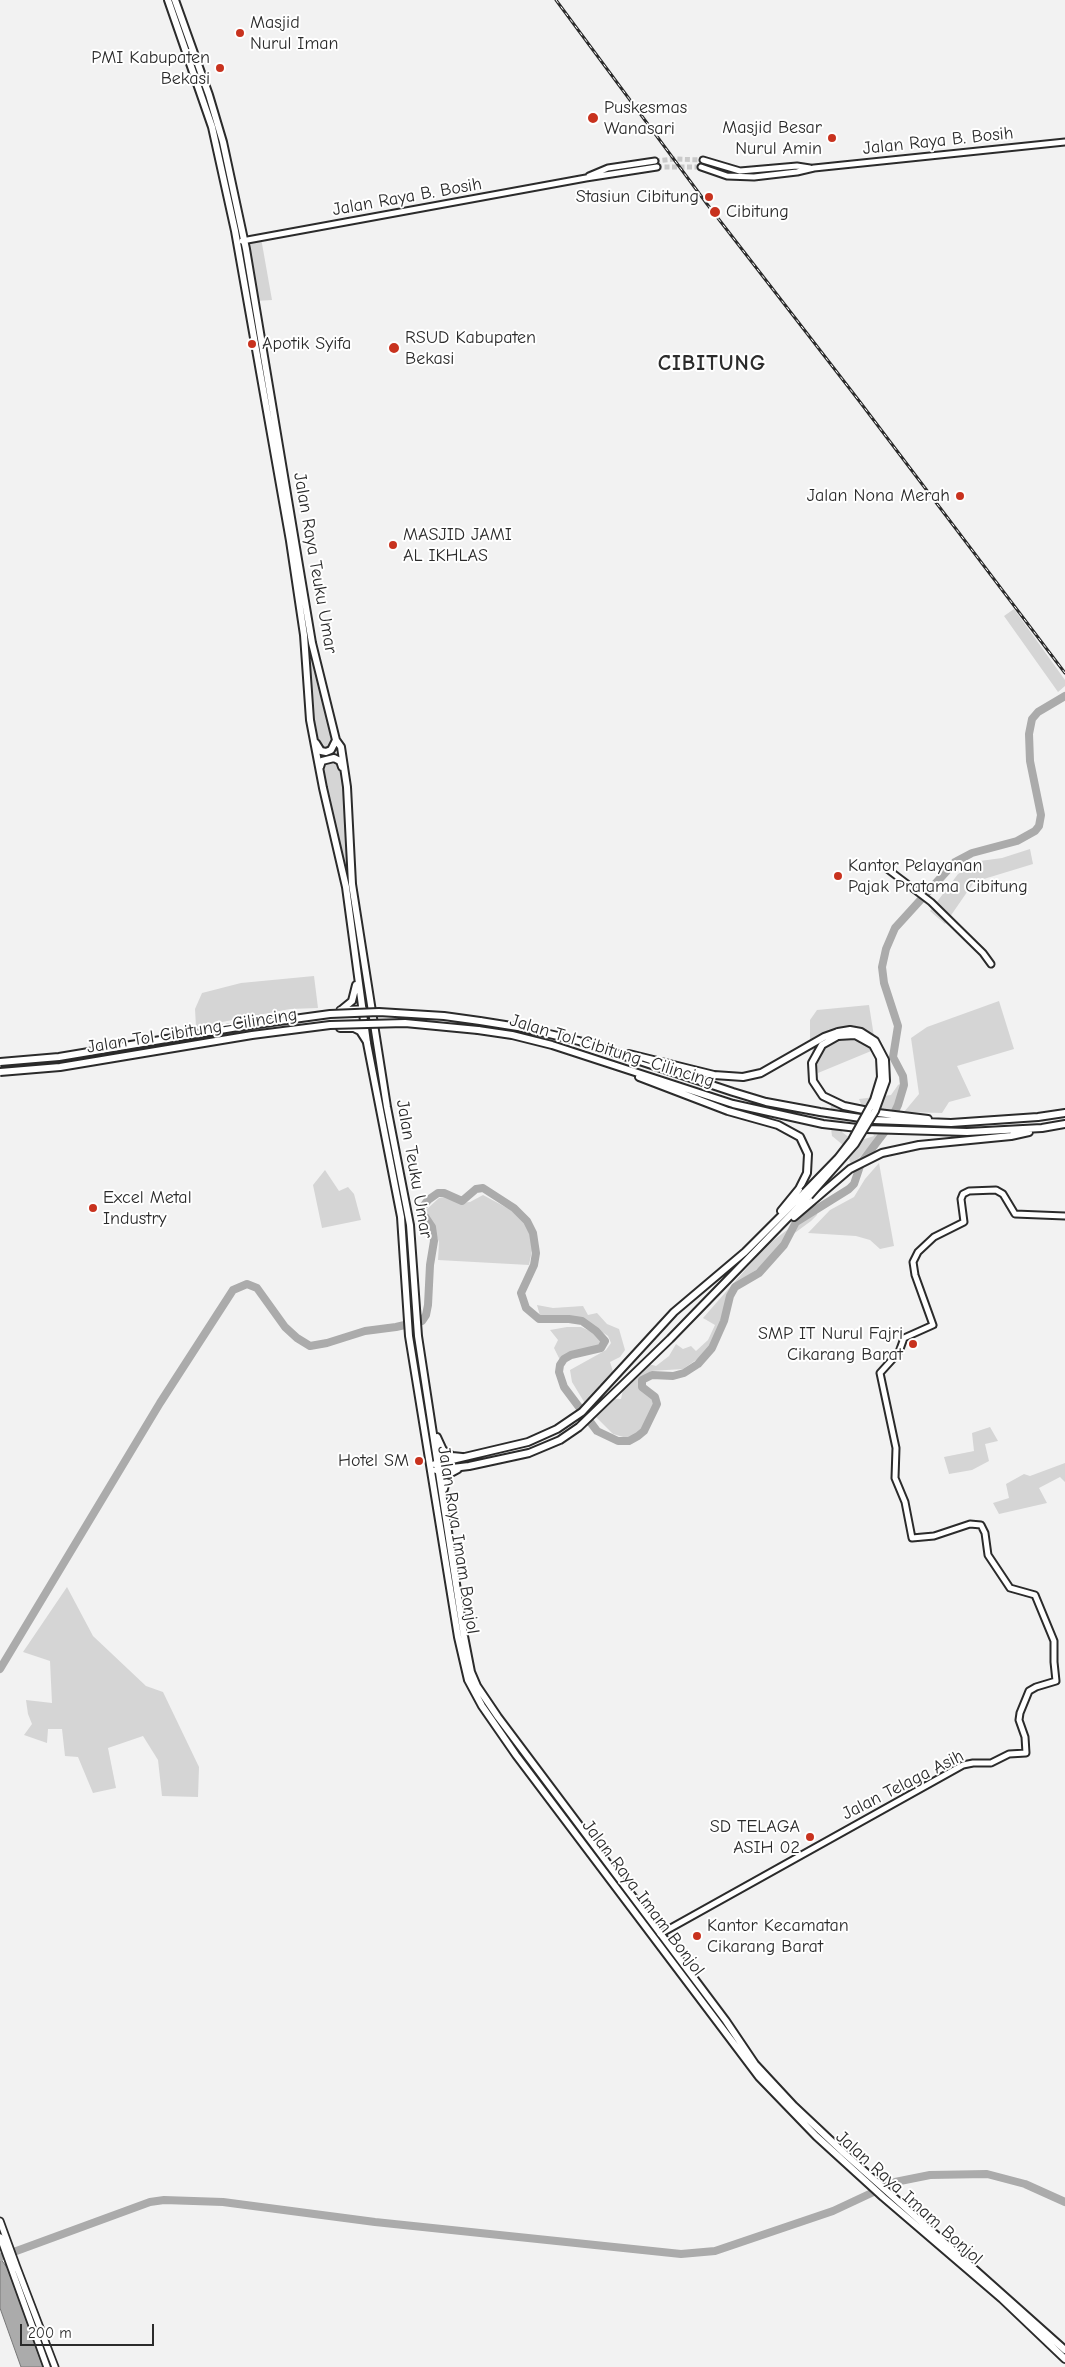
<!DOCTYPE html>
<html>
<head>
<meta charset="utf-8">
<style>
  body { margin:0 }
  #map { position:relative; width:1065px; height:2367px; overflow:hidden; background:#f2f2f2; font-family:"Comic Neue",sans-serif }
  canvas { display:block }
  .scale { position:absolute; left:20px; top:2324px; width:134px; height:22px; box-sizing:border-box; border:2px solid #2b2b2b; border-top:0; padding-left:6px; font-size:15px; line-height:18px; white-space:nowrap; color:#2b2b2b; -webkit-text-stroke:4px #fff; paint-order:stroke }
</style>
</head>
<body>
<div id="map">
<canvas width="1065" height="2367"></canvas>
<div class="scale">200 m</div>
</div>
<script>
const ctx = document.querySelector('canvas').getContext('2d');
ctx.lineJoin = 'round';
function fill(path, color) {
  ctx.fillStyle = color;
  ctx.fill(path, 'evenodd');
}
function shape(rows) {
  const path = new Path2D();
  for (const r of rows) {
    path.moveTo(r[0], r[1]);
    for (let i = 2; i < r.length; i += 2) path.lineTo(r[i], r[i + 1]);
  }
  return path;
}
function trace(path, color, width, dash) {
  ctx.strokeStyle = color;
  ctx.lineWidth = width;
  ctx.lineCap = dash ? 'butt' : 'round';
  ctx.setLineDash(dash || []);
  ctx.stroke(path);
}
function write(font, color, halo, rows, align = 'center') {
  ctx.font = font + ' "Comic Neue",sans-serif';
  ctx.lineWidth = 4;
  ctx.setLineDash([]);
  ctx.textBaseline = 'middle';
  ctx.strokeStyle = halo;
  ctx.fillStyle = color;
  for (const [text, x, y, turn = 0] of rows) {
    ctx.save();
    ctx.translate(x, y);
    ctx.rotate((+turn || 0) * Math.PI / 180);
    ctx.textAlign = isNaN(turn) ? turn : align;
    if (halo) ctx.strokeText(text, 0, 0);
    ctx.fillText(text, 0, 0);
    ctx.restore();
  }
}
fill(shape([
  [261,238,272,300,256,301,306,606,336,740,326,752,315,743,304,635,238,239,241,241],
  [1014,609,1065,680,1065,686,1058,692,1004,616],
  [334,758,343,768,352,884,378,1041,367,1043,346,887,320,764],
  [1030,849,1033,864,974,882,945,924,930,911,958,874,980,861,1002,858],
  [314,976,318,1008,290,1009,196,1027,195,1009,202,993,241,983],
  [999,1001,1014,1049,957,1066,971,1096,949,1102,942,1113,904,1112,919,1094,911,1038,927,1027],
  [869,1005,876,1049,818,1073,810,1041,810,1020,817,1010],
  [905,1081,901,1102,892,1120,859,1158,856,1176,843,1145,832,1136,830,1121,831,1105,844,1103,842,1132,855,1142,874,1136,859,1099,891,1095,898,1085],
  [879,1163,894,1246,880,1249,870,1240,856,1236,808,1233,830,1210,854,1197,865,1179],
  [325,1170,339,1191,348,1187,354,1194,361,1220,322,1228,313,1185],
  [483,1195,511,1210,527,1225,534,1241,529,1265,438,1260,439,1242,426,1210,439,1198,447,1196,460,1203,470,1202],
  [818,1207,817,1215,811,1221,792,1235,762,1266,735,1284,728,1298,723,1330,709,1351,683,1369,651,1371,645,1376,641,1383,643,1391,656,1401,657,1412,645,1433,630,1439,613,1434,589,1410,572,1382,570,1370,606,1350,611,1343,608,1336,587,1322,547,1320,540,1316,537,1305,553,1308,583,1306,588,1315,597,1313,607,1324,619,1329,625,1350,620,1357,610,1362,616,1381,599,1385,603,1398,621,1399,626,1375,642,1362,656,1366,669,1356,676,1344,683,1349,691,1346,696,1351,708,1340,715,1325,703,1318,767,1245],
  [567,1327,581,1327,597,1334,603,1340,602,1347,574,1354,560,1360,554,1348,558,1340,550,1330],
  [990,1427,998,1441,985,1444,989,1461,972,1470,949,1474,944,1457,974,1451,972,1433],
  [1065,1463,1065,1482,1060,1477,1039,1488,1047,1503,999,1514,993,1503,1009,1498,1006,1484,1024,1474,1030,1476],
  [67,1587,93,1636,146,1686,163,1692,199,1767,198,1797,162,1796,158,1760,143,1736,108,1748,116,1788,93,1793,78,1757,65,1756,62,1729,48,1729,47,1743,24,1735,32,1724,28,1714,26,1700,52,1703,50,1661,23,1652]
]), '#d5d5d5');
const water = shape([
  [0,2258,8,2269,43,2367,21,2367,0,2308,0,2258]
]);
fill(water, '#ababab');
trace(water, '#787878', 1);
trace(shape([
  [0,1669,160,1403,233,1290,247,1284,257,1288,285,1327,297,1338,310,1346,327,1343,365,1331,396,1327,422,1321,426,1315,428,1305,430,1265,434,1241,432,1227,424,1215,422,1208,428,1200,438,1193,444,1193,462,1201,476,1189,483,1188,514,1208,527,1221,533,1233,536,1253,534,1265,521,1293,526,1308,539,1319,569,1319,582,1321,596,1331,605,1341,601,1348,571,1355,564,1359,560,1365,559,1372,564,1387,597,1431,618,1441,629,1441,638,1436,644,1431,657,1404,655,1397,642,1387,642,1380,652,1375,673,1376,684,1373,698,1364,712,1348,724,1321,730,1296,735,1287,759,1273,784,1245,796,1222,849,1189,854,1184,861,1163,886,1130,898,1105,904,1085,903,1076,893,1057,898,1026,884,983,882,967,886,949,895,928,955,862,972,853,1017,841,1035,831,1039,826,1041,815,1030,761,1029,734,1032,719,1038,712,1065,696],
  [0,2257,150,2202,164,2200,223,2202,375,2222,681,2254,715,2251,833,2211,895,2182,930,2175,987,2174,1025,2184,1065,2202]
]), '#ababab', 8);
trace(shape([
  [655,161,674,159,703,160],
  [657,167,701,167]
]), '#cacaca', 5, [5, 2.5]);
const secondary = shape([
  [703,160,740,171,797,166,810,168],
  [701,167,727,176,754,177,797,172,814,168,1065,142],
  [589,176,608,168,655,161],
  [242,241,586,178,657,167],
  [886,868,931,902,983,953,991,964],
  [660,1934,963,1765,973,1763,991,1763,1009,1754,1026,1753,1025,1737,1019,1720,1020,1713,1029,1691,1036,1687,1056,1681,1054,1662,1054,1641,1035,1595,1010,1588,988,1555,985,1533,981,1525,970,1524,934,1536,912,1538,905,1502,895,1478,896,1448,880,1373,899,1352,904,1338,933,1325,915,1275,913,1262,918,1252,934,1237,964,1222,961,1199,963,1194,969,1191,996,1190,1003,1194,1015,1214,1065,1216]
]);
const primary = shape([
  [340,1010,363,1009],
  [0,2221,16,2265,15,2268],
  [0,2237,47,2367],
  [16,2265,55,2367]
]);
const highway = shape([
  [168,0,212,127,235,231,290,541,304,635,310,720,323,788,346,887,367,1043,401,1217,409,1336,458,1637,468,1680,482,1706,516,1755,759,2077,816,2136,883,2197,1002,2299,1065,2359],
  [175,0,209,95,223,142,246,249,312,643,336,740,341,747,347,787,352,884,387,1107,410,1225,418,1336,464,1636,471,1672,477,1686,498,1717,726,2021,755,2064,794,2106,844,2153,1065,2350],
  [316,743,321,751,326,752,331,750,336,740],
  [320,767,322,761,334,758,340,761,342,767],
  [341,1010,352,1001,356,985],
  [480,1021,524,1028,579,1041,733,1092,766,1102,820,1112,874,1120,951,1123,1038,1117,1065,1113],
  [340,1028,354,1028,360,1031,367,1042],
  [478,1030,512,1035,552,1045,733,1104,823,1124,866,1129,967,1132,1042,1128,1065,1124],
  [838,1036,822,1045,812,1063,813,1081,823,1096,844,1106,878,1113,928,1119],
  [629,1054,714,1075,743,1077,761,1073,824,1037,838,1032],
  [639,1077,728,1111,778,1125,800,1137,808,1154,807,1173,799,1189,781,1211],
  [794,1217,850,1169,882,1153,919,1145,1011,1136,1029,1132],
  [437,1437,443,1450,452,1456,462,1457],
  [435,1464,528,1442,557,1429,582,1412,674,1312,745,1252,805,1192],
  [436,1470,469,1466,529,1453,560,1440,579,1427,670,1339,809,1196],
  [444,1489,447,1475,458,1469]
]);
trace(secondary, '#2b2b2b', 9);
trace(primary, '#2b2b2b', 9);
trace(highway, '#2b2b2b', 10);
trace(secondary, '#fff', 5);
trace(primary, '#fff', 5.5);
trace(highway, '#fff', 6);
const rail = shape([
  [556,0,707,204,860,402,1065,673]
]);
trace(rail, '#2b2b2b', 3);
trace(rail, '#fff', 1, [4]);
const highwayBridge = shape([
  [0,1062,59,1057,250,1025,330,1014,379,1012,444,1016,480,1021],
  [0,1072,60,1067,252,1035,330,1025,405,1023,478,1030],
  [805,1192,838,1158,852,1140,874,1100,881,1077,880,1058,873,1045,855,1035,838,1036],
  [809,1196,855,1144,875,1111,886,1081,885,1060,875,1041,861,1032,850,1030,838,1032]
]);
trace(highwayBridge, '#2b2b2b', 10, []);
trace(highwayBridge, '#fff', 6);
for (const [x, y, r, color] of [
  [240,33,5,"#c8321e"],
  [220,68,5,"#c8321e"],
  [593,118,6,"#c8321e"],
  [832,138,5,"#c8321e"],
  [709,197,5,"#c8321e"],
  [715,212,6,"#c8321e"],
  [252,344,5,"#c8321e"],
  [394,348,6,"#c8321e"],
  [960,496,5,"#c8321e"],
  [393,545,5,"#c8321e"],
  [838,876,5,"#c8321e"],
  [93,1208,5,"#c8321e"],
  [913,1344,5,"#c8321e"],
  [419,1461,5,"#c8321e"],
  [810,1837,5,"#c8321e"],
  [697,1936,5,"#c8321e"]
]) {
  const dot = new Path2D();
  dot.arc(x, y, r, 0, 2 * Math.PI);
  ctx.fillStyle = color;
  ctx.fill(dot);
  trace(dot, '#fff', 2);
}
write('18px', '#2b2b2b', '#fff', [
  ["Masjid",250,23],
  ["Nurul Iman",250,44],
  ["PMI Kabupaten",210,58,"right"],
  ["Bekasi",210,79,"right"],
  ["Puskesmas",604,108],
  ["Wanasari",604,129],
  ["Masjid Besar",822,128,"right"],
  ["Nurul Amin",822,149,"right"],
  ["Stasiun Cibitung",699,197,"right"],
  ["Cibitung",726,212],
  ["RSUD Kabupaten",405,338],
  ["Bekasi",405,359],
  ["Apotik Syifa",262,344],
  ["Jalan Nona Merah",950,496,"right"],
  ["MASJID JAMI",403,535],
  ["AL IKHLAS",403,556],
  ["Kantor Pelayanan",848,866],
  ["Pajak Pratama Cibitung",848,887],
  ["Excel Metal",103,1198],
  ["Industry",103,1219],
  ["SMP IT Nurul Fajri",903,1334,"right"],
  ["Cikarang Barat",903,1355,"right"],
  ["Hotel SM",409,1461,"right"],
  ["SD TELAGA",800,1827,"right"],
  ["ASIH 02",800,1848,"right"],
  ["Kantor Kecamatan",707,1926],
  ["Cikarang Barat",707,1947]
], 'left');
write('18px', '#2b2b2b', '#fff', [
  ["Jalan Raya B. Bosih",938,141,-6],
  ["Jalan Raya B. Bosih",407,197,-10],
  ["Jalan Raya Teuku Umar",315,563,80],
  ["Jalan Tol Cibitung–Cilincing",192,1031,-9],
  ["Jalan Tol Cibitung–Cilincing",612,1051,17],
  ["Jalan Teuku Umar",414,1169,80],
  ["Jalan Raya Imam Bonjol",458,1540,81],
  ["Jalan Telaga Asih",903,1785,-27],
  ["Jalan Raya Imam Bonjol",643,1898,53],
  ["Jalan Raya Imam Bonjol",909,2198,42]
]);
ctx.letterSpacing = '1px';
write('bold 22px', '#2b2b2b', '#fff', [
  ["CIBITUNG",712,364]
]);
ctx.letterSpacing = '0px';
</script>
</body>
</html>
